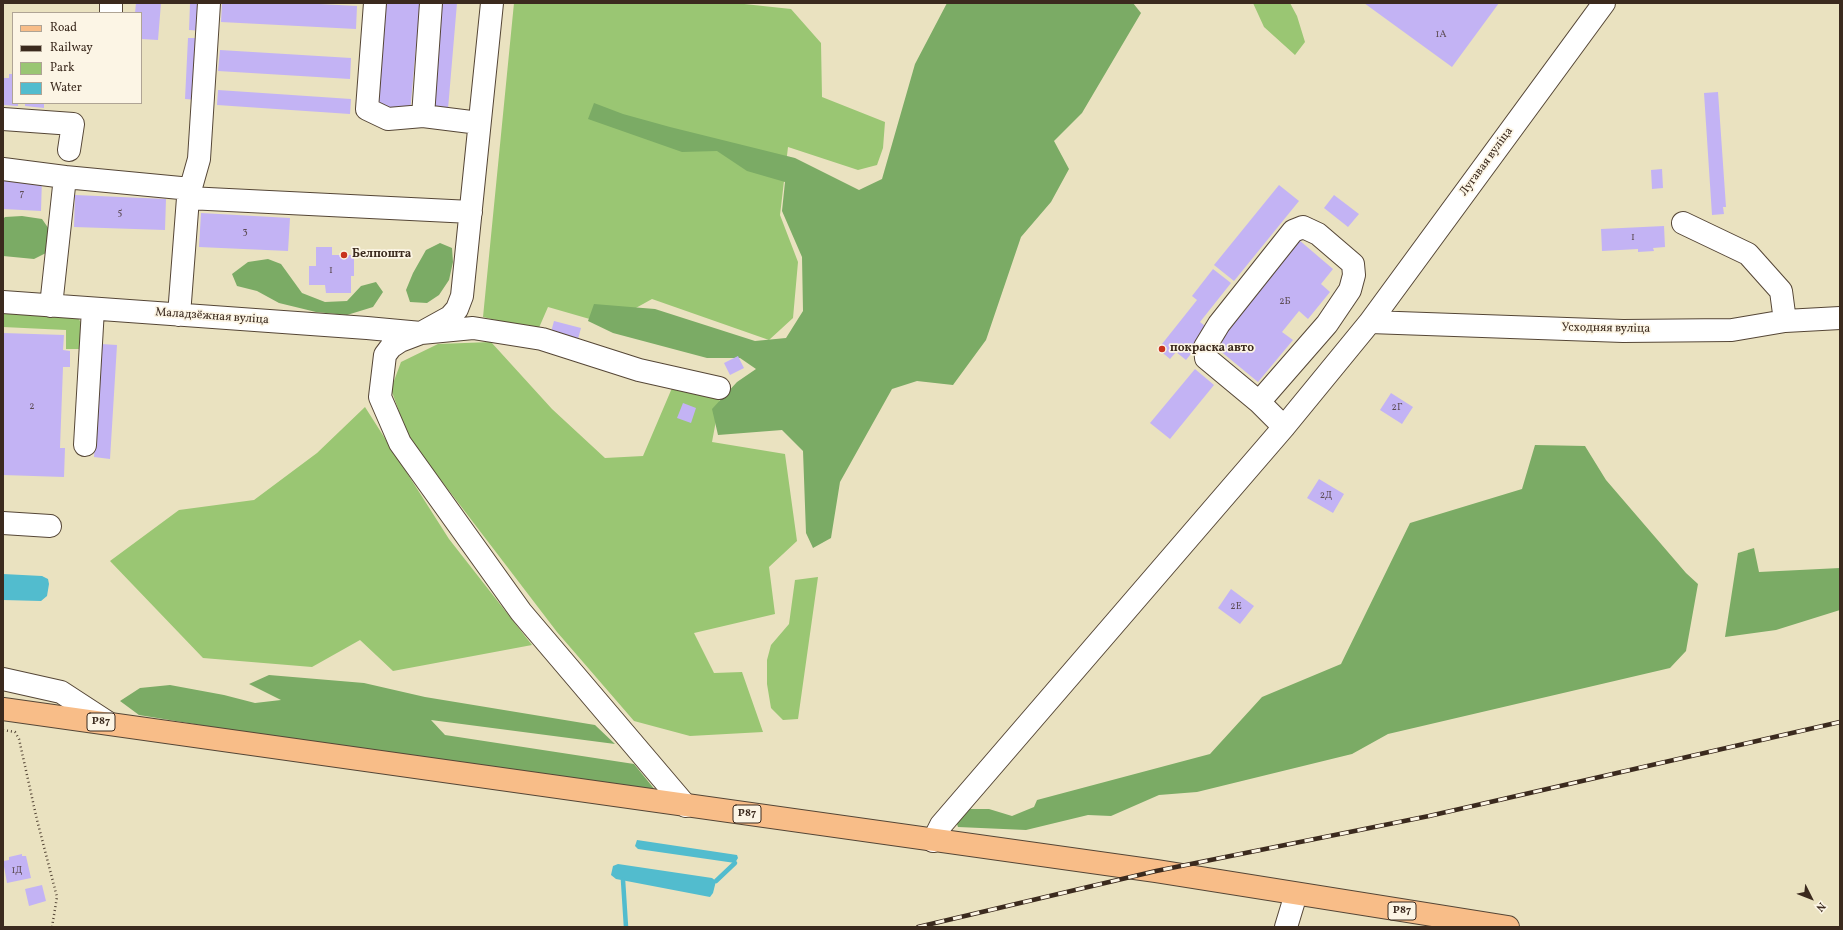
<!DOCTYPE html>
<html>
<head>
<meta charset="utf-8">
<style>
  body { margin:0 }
  #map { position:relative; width:1843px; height:930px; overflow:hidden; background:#eae2c0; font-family:Vollkorn,serif }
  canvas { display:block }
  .frame { position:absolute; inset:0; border:4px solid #3b2a1e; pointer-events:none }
  .legend { position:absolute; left:12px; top:12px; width:130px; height:92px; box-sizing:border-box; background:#fcf5e5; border:1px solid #afa495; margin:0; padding:5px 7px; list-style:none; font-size:12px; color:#3b2a1e }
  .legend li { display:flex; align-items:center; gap:8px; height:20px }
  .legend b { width:20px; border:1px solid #afa495 }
  .north { position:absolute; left:1791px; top:878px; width:40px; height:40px; -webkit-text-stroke:3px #fcf5e5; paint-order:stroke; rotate:132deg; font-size:11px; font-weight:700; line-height:16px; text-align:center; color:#3b2a1e }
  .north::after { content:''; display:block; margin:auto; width:14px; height:18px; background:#3b2a1e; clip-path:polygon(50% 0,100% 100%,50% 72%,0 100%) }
</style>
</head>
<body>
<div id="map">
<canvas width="1843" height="930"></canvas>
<div class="frame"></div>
<ul class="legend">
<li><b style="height:5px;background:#f8bd88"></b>Road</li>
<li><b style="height:5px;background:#3b2a1e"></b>Railway</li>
<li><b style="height:11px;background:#9ac673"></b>Park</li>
<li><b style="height:11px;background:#52bcce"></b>Water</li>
</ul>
<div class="north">N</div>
</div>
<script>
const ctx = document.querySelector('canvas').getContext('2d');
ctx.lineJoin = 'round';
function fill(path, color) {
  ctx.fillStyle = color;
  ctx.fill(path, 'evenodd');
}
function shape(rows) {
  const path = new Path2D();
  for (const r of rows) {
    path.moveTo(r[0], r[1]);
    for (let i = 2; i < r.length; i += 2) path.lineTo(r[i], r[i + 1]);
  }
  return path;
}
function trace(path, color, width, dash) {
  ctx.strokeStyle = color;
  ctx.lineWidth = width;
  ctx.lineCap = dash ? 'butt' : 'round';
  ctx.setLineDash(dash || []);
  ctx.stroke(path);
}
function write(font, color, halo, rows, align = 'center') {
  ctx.font = font + ' Vollkorn,serif';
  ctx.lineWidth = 3.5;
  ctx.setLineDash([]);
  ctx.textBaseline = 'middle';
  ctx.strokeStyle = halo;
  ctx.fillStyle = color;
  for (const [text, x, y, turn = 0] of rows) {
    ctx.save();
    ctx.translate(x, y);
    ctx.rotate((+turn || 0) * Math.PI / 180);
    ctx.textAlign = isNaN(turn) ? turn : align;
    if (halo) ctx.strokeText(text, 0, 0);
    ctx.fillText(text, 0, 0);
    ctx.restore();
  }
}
fill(shape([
  [514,3,735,3,791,9,821,43,822,97,885,122,883,148,877,165,858,170,788,147,780,215,798,262,793,318,769,340,652,299,607,324,548,307,538,330,483,317],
  [1253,3,1290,3,1297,16,1305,42,1295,55,1264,27],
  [3,310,77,317,83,325,84,349,66,349,66,330,3,327],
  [491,342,552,409,605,458,643,456,672,388,720,399,712,442,785,454,797,541,769,567,775,614,694,633,714,673,742,672,763,732,690,736,634,721,557,632,408,437,391,389,401,362,438,344],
  [365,407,449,539,532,645,393,671,360,640,312,667,203,658,110,561,179,510,254,500,317,453],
  [818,577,798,719,783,720,771,708,767,684,767,660,771,645,789,624,795,580]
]), '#9ac673');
fill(shape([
  [947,3,1133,3,1141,13,1082,113,1054,141,1069,169,1051,202,1021,237,986,340,953,385,917,381,892,389,840,482,831,538,813,548,806,533,803,451,782,430,718,435,712,409,737,382,756,369,740,358,707,358,613,333,588,321,594,304,655,309,755,341,786,338,803,311,802,257,782,211,785,182,747,171,717,151,682,152,588,119,594,103,623,114,670,127,795,158,859,190,882,179,915,64],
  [22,216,42,219,51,232,50,251,34,259,3,256,3,219,5,217],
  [440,243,452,248,453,262,449,280,439,295,427,303,410,302,406,290,413,273,426,250],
  [268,259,281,264,302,293,325,302,347,301,361,286,376,282,383,292,373,307,347,315,316,312,279,303,257,291,237,286,232,274,248,262],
  [1535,445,1585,446,1606,480,1686,573,1698,584,1686,651,1670,668,1388,734,1352,754,1197,792,1159,795,1111,816,1088,815,1026,830,958,827,955,818,964,809,989,809,1012,816,1034,807,1037,800,1210,754,1262,697,1341,664,1410,523,1522,489],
  [1754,548,1759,572,1840,568,1840,610,1776,630,1725,637,1738,553],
  [269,675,364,683,425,697,595,725,615,744,431,720,445,735,634,764,660,796,507,775,139,715,120,701,140,688,170,685,224,695,255,703,281,700,249,684]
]), '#7bab65');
fill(shape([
  [3,574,42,576,48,579,49,584,47,596,41,601,3,600],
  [637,840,737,855,738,858,735,863,638,849,635,846],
  [618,864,712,878,716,881,713,893,710,897,616,879,611,875,613,866]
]), '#52bcce');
trace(shape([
  [623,880,626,927],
  [716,881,735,863]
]), '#52bcce', 4.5);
fill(shape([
  [136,3,161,3,158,40,141,39,141,13,135,13],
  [190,3,205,3,204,31,189,30],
  [222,3,301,3,357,6,356,29,221,22],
  [385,3,420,3,410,113,375,110],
  [439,3,457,3,448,109,430,107],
  [1364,3,1499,3,1452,67],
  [188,38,201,38,198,100,185,99],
  [220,50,351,58,350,79,218,71],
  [9,74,13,74,13,103,18,103,18,106,3,105,3,78,9,78],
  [218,90,351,99,350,114,217,105],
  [1718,92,1726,207,1723,207,1724,214,1712,215,1704,93],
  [25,103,44,103,44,108,25,106],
  [1662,169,1663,188,1652,189,1651,170],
  [3,177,42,178,41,211,3,209],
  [1279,185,1299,201,1234,281,1214,265],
  [75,195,166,199,165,230,74,227],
  [1334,195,1359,214,1348,227,1324,208],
  [201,213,290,218,288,251,199,247],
  [1664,226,1665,247,1653,248,1654,251,1638,252,1638,249,1602,251,1601,229],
  [1299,240,1333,269,1321,284,1330,292,1308,319,1299,311,1282,332,1293,340,1258,382,1213,345],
  [316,247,332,247,332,255,354,255,354,276,351,276,351,293,326,293,325,285,309,285,309,266,316,266],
  [1213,269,1231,283,1200,322,1210,330,1186,360,1176,352,1170,359,1158,349,1197,300,1192,296],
  [554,321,581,328,578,339,551,332],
  [3,333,64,335,63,350,70,351,70,367,63,367,60,448,65,448,64,477,3,475],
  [101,344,117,345,110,459,94,457],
  [738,356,744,368,730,375,724,363],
  [1195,369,1214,385,1170,439,1150,423],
  [1391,393,1413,407,1402,424,1380,410],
  [683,403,696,408,691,423,677,418],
  [1319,479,1344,494,1333,513,1307,498],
  [1231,589,1254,606,1240,624,1218,608],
  [22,854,22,856,26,856,31,878,7,883,3,861,9,860,9,857],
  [42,885,46,901,29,906,25,889]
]), '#c3b3f4');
const minor = shape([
  [375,3,367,109,388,119,423,116,479,123],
  [492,3,462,296,457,309,450,317,421,333,400,341,391,347,385,355,380,397,400,443,521,612,686,806],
  [111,13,111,3],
  [423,116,431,3],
  [3,119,73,124,69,150],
  [3,169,65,177,51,306],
  [65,177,191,189],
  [188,198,471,212],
  [1683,223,1748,254,1781,291,1785,321],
  [3,302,367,328,421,333,473,328,542,339,639,370,719,388],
  [179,315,188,198,199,159,209,3],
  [1370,322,1623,331,1732,330,1785,321,1840,318],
  [1259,402,1327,324,1350,290,1354,275,1353,264,1318,234,1303,227,1293,231,1219,324,1205,347,1206,358,1259,402,1284,427],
  [85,445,93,309],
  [3,523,50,526],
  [3,679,61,692,107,722],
  [933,841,941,825,1284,427,1370,322,1604,3],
  [1286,927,1296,894]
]);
const major = shape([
  [3,709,1156,871,1508,927]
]);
trace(minor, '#554636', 24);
trace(major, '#554636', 24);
trace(shape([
  [3,730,15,732,19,739,37,820,57,897,52,927]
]), '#554636', 2.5, [1, 3]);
trace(minor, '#fff', 22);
trace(major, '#f8bd88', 22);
const rail = shape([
  [918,927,1156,871,1429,816,1840,722]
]);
trace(rail, '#3b2a1e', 4.5);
trace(rail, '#fcf5e5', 3, [9]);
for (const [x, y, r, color] of [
  [344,255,4,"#c8321e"],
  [1162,349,4,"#c8321e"]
]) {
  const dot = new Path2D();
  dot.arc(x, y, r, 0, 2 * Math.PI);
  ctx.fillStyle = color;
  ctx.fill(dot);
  trace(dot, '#fcf5e5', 1.5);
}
write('10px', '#5d4c54', null, [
  ["1А",1441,35],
  ["7",22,194],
  ["5",120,213],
  ["3",245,232],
  ["1",1633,238],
  ["1",331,271],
  ["2Б",1285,302],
  ["2",32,407],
  ["2Г",1397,408],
  ["2Д",1326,496],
  ["2Е",1236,607],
  ["1Д",17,871]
]);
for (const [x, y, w] of [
  [101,722,28],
  [747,814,28],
  [1402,911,28]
]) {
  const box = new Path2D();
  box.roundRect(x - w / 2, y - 9, w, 18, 3);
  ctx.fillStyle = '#fcf5e5';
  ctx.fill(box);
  trace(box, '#3b2a1e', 1);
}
write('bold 11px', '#3b2a1e', null, [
  ["Р87",101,722],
  ["Р87",747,814],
  ["Р87",1402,911]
]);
write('12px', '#3b2a1e', '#fcf5e5', [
  ["Лугавая вуліца",1487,162,-54],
  ["Маладзёжная вуліца",212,317,4],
  ["Усходняя вуліца",1606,329,1]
]);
write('bold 12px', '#3b2a1e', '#fcf5e5', [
  ["Белпошта",352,255],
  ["покраска авто",1170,349]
], 'left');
</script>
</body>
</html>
